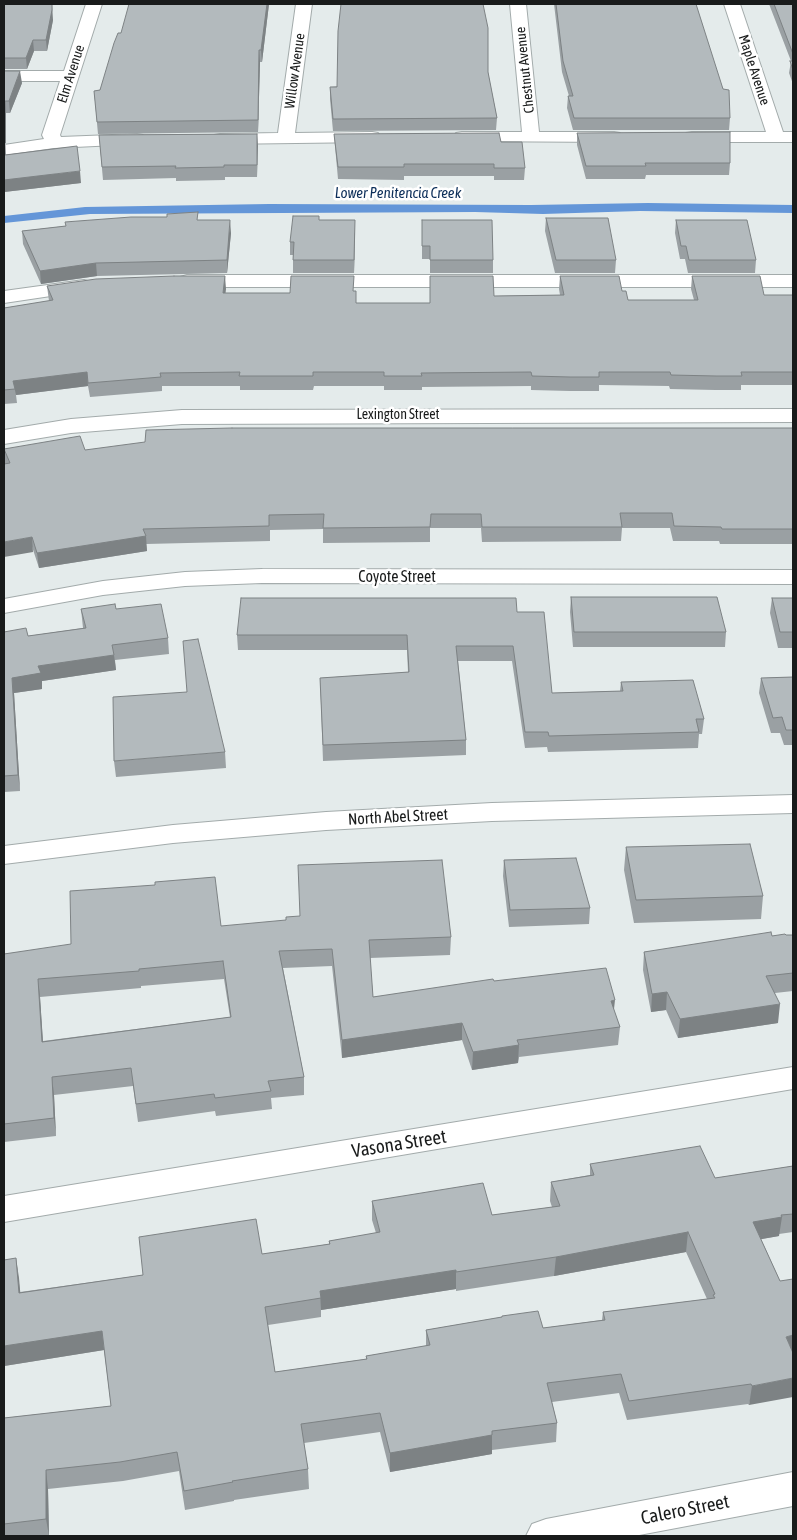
<!DOCTYPE html>
<html>
<head>
<meta charset="utf-8">
<style>
  body { margin:0 }
  #map { position:relative; width:797px; height:1540px; overflow:hidden; background:#e4ebeb; font-family:"Asap Condensed",sans-serif }
  canvas { display:block }
  .frame { position:absolute; inset:0; border:5px solid #191b1b; pointer-events:none }
</style>
</head>
<body>
<div id="map">
<canvas width="797" height="1540"></canvas>
<div class="frame"></div>
</div>
<script>
const ctx = document.querySelector('canvas').getContext('2d');
ctx.lineJoin = 'round';
function fill(path, color) {
  ctx.fillStyle = color;
  ctx.fill(path, 'evenodd');
}
function shape(rows) {
  const path = new Path2D();
  for (const r of rows) {
    path.moveTo(r[0], r[1]);
    for (let i = 2; i < r.length; i += 2) path.lineTo(r[i], r[i + 1]);
  }
  return path;
}
function trace(path, color, width, dash) {
  ctx.strokeStyle = color;
  ctx.lineWidth = width;
  ctx.lineCap = dash ? 'butt' : 'round';
  ctx.setLineDash(dash || []);
  ctx.stroke(path);
}
function write(font, color, halo, rows, align = 'center') {
  ctx.font = font + ' "Asap Condensed",sans-serif';
  ctx.lineWidth = 5;
  ctx.setLineDash([]);
  ctx.textBaseline = 'middle';
  ctx.strokeStyle = halo;
  ctx.fillStyle = color;
  for (const [text, x, y, turn = 0] of rows) {
    ctx.save();
    ctx.translate(x, y);
    ctx.rotate((+turn || 0) * Math.PI / 180);
    ctx.textAlign = isNaN(turn) ? turn : align;
    if (halo) ctx.strokeText(text, 0, 0);
    ctx.fillText(text, 0, 0);
    ctx.restore();
  }
}
fill(shape([
  [648,203,793,205,793,213,640,211,543,214,475,212,90,214,4,223,4,216,85,207,269,204,531,205]
]), '#6496d8');
const minor = shape([
  [86,4,102,4,60,135,61,137,137,134,143,135,146,139,143,143,137,144,54,148,4,155,4,145,44,139,42,135,60,81,4,81,4,71,64,71,86,4],
  [296,4,312,4,295,133,372,132,378,133,381,137,378,141,372,142,220,144,214,143,211,139,214,135,220,134,278,133,296,4],
  [510,4,526,4,539,132,614,132,620,133,623,137,620,141,614,142,456,141,453,137,456,133,462,132,522,132,510,4],
  [724,4,740,4,783,132,793,132,793,142,692,142,686,141,683,137,686,133,692,132,766,132,724,4],
  [187,275,793,275,793,287,187,287,180,285,177,281,180,277,187,275],
  [84,280,91,282,94,286,91,290,4,303,4,291,84,280],
  [793,409,793,422,182,424,71,433,4,444,4,430,71,419,182,410,793,409],
  [262,569,793,570,793,584,262,583,185,586,103,595,4,613,4,599,103,581,185,572,262,569],
  [793,1067,793,1089,4,1222,4,1196,793,1067],
  [793,1472,793,1506,634,1536,526,1536,532,1524,546,1519,793,1472]
]);
const major = shape([
  [793,795,793,813,492,821,326,830,173,843,4,864,4,846,173,825,326,812,492,803,793,795]
]);
trace(minor, '#a3abab', 2);
trace(major, '#a3abab', 2);
fill(minor, '#fff');
fill(major, '#fff');
fill(shape([
  [4,4,53,20,47,51,34,51,27,69,4,69],
  [269,4,262,62,260,62,258,132,98,134,94,91,100,90,121,33],
  [554,4,696,4,730,118,729,130,573,130,567,108,568,96,569,96,562,72],
  [769,4,793,4,793,84,789,73,791,61],
  [4,71,22,83,10,113,6,113,6,143,4,144,5,145,6,155,81,183,4,192],
  [488,72,497,118,496,130,333,131,330,99,330,87],
  [577,133,730,163,729,175,646,175,645,179,586,179,577,145],
  [257,134,257,177,225,177,225,180,176,181,176,178,103,180,99,135],
  [334,134,501,142,525,168,524,180,494,180,494,176,404,176,404,180,338,179,335,146],
  [546,218,616,260,615,273,555,273,545,231],
  [198,220,231,233,227,273,97,276,41,284,23,244,22,231,65,226],
  [319,220,355,233,354,273,293,273,293,255,290,255,290,242],
  [676,220,756,260,755,273,688,273,685,259,680,259,675,233],
  [422,233,493,260,493,273,430,273,430,259,422,259],
  [225,276,225,293,290,293,354,291,356,303,430,303,494,296,560,295,559,289,560,276,622,291,628,300,694,300,691,289,692,276,764,295,793,295,793,385,741,385,741,390,715,390,670,389,669,386,599,385,599,391,570,391,531,390,531,386,422,387,422,390,384,390,384,386,314,386,313,390,240,390,240,386,162,386,162,391,90,397,88,386,16,395,17,403,4,404,4,308,49,301,47,286],
  [793,428,793,544,720,544,719,541,673,541,670,528,622,528,621,541,482,542,481,528,430,528,430,542,323,543,323,529,270,530,270,541,146,544,147,551,39,568,5,464,4,452,4,449,85,450],
  [571,597,726,632,725,647,573,647,570,612],
  [772,598,793,598,793,745,784,745,780,733,771,733,759,693,761,678,793,677,793,648,778,648,770,613],
  [81,609,116,609,168,638,169,654,115,660,116,670,42,681,42,689,14,693,20,791,4,792,4,632,28,636,83,628],
  [517,612,552,693,620,691,621,682,704,719,702,734,699,734,698,748,548,752,547,747,525,748,512,661,458,661,466,740,466,755,323,761,320,678,408,672,407,650,238,650,237,635],
  [225,752,226,768,116,777,114,761],
  [626,847,763,896,761,919,634,923,624,870],
  [504,860,590,908,589,924,509,927,503,876],
  [221,926,451,937,450,955,370,958,373,997,494,981,614,1011,620,1027,618,1045,519,1057,518,1063,472,1070,462,1040,342,1058,332,966,283,968,304,1077,304,1095,271,1098,272,1109,216,1116,215,1111,138,1122,133,1086,54,1095,56,1136,4,1142,4,954],
  [224,979,230,1017,43,1041,40,997,141,988,141,986],
  [786,935,793,935,793,991,775,993,778,1023,678,1038,666,1010,651,1012,643,970,644,952,772,936],
  [590,1164,715,1178,793,1166,793,1232,779,1234,779,1236,761,1239,780,1281,749,1405,748,1404,627,1420,619,1393,552,1402,557,1423,556,1442,492,1450,492,1454,390,1472,380,1432,304,1443,308,1469,309,1489,234,1500,234,1501,185,1510,179,1471,123,1481,48,1489,49,1536,4,1536,4,1418,111,1406,104,1350,4,1366,16,1258,20,1292,143,1275,262,1254,329,1244,329,1241,376,1233,372,1220,372,1201,492,1215,552,1207,550,1201,551,1182,590,1175],
  [686,1252,707,1299,603,1312,602,1320,543,1328,502,1316,502,1317,426,1330,426,1346,366,1356,366,1359,275,1372,268,1325,321,1317,321,1310,456,1289,456,1291,554,1276]
]), '#9aa0a3');
fill(shape([
  [52,4,53,20,47,51,46,40],
  [267,4,269,4,262,62,261,50],
  [33,40,34,51,27,69,26,58],
  [259,50,260,62,258,132,258,120],
  [20,71,22,83,10,113,9,101],
  [5,101,6,113,6,143,4,144],
  [257,134,258,146,257,177],
  [80,171,81,183,4,192,4,180],
  [230,220,231,233,227,273,227,260],
  [355,220,355,233,354,273,354,260],
  [96,263,97,276,41,284,40,271],
  [225,276,226,289,224,306,223,293],
  [87,372,88,386,16,395,13,381],
  [146,536,147,551,39,568,37,553],
  [32,537,33,552,4,557,4,542],
  [114,655,116,670,42,681,42,689,14,693,20,791,18,775,12,678,38,666],
  [38,979,40,997,44,1059,42,1042],
  [667,992,666,1010,651,1012,652,994],
  [615,1000,613,1018,611,1001],
  [780,1004,778,1023,678,1038,680,1019],
  [462,1023,462,1040,342,1058,342,1040],
  [519,1045,518,1063,472,1070,473,1052],
  [52,1077,54,1095,56,1136,54,1118],
  [782,1217,779,1236,751,1241,753,1222],
  [688,1232,686,1252,554,1276,556,1257],
  [16,1258,19,1278,22,1312,19,1293],
  [456,1270,456,1289,321,1310,320,1291],
  [102,1331,104,1350,4,1366,4,1346],
  [793,1335,793,1354,786,1337],
  [793,1378,793,1397,749,1405,752,1386],
  [492,1435,492,1454,390,1472,390,1453],
  [46,1470,48,1489,49,1536,46,1519]
]), '#7d8284');
const building = shape([
  [4,4,52,4,52,10,46,40,33,40,26,58,4,58,4,4],
  [129,4,267,4,261,50,259,50,258,120,97,122,94,91,100,90,114,43,118,33,121,33,129,4],
  [341,4,483,4,488,28,488,72,497,118,333,119,330,87,337,87,338,31,341,4],
  [556,4,696,4,723,89,729,90,730,118,574,118,568,96,573,96,563,61,556,4],
  [774,4,793,4,793,54,774,4],
  [790,61,793,61,793,70,790,61],
  [4,71,20,71,9,101,5,101,5,131,4,132,4,71],
  [730,132,730,163,645,163,646,166,586,166,577,133,730,132],
  [499,133,501,142,522,142,525,168,494,168,494,164,404,164,404,167,338,167,334,134,499,133],
  [257,134,257,165,224,165,224,167,175,168,176,166,102,167,99,135,257,134],
  [4,144,5,145,5,155,77,146,80,171,4,180,4,144],
  [198,212,197,220,230,220,227,260,96,263,40,271,22,231,66,226,65,222,131,217,167,217,167,214,198,212],
  [293,216,319,216,319,220,355,220,354,260,293,260,294,242,290,242,293,216],
  [546,218,608,218,616,260,556,260,546,218],
  [422,220,492,220,493,260,430,260,430,246,422,246,422,220],
  [676,220,747,220,756,260,689,260,686,246,681,246,676,220],
  [174,276,225,276,223,293,290,293,291,276,354,276,353,291,356,291,356,303,430,303,430,276,493,276,494,296,564,295,560,276,619,276,622,291,626,291,628,300,698,300,692,276,760,276,764,295,793,295,793,372,741,372,742,376,716,376,671,375,670,372,599,372,599,377,570,377,532,376,531,372,421,373,422,376,384,376,384,372,313,372,313,376,239,376,240,372,160,373,161,377,88,383,87,372,13,381,15,389,4,390,4,308,53,300,47,286,96,279,174,276],
  [232,428,793,428,793,529,722,529,721,527,674,526,672,513,620,513,622,527,482,527,481,514,431,514,430,527,323,528,324,514,269,515,269,526,143,529,146,536,37,553,32,537,4,542,4,464,10,463,4,449,80,436,85,450,145,442,146,430,232,428],
  [571,597,717,597,726,632,574,632,571,597],
  [241,598,516,598,517,612,544,612,552,693,623,691,621,682,693,680,704,719,696,719,699,732,549,736,548,732,525,732,513,646,456,646,466,740,323,745,320,678,409,672,407,635,237,635,241,598],
  [772,598,793,598,793,632,780,632,772,598],
  [115,604,116,609,161,604,168,638,112,645,114,655,38,666,41,673,12,678,18,775,4,776,4,632,26,628,28,636,86,628,81,609,115,604],
  [198,639,225,752,114,761,113,697,187,692,183,641,198,639],
  [793,677,793,730,786,730,782,717,773,718,761,678,793,677],
  [750,844,763,896,636,900,626,847,750,844],
  [576,858,590,908,510,910,504,860,576,858],
  [442,860,451,937,369,940,373,997,493,979,494,981,606,968,615,1000,611,1001,620,1027,517,1040,519,1045,473,1052,462,1023,342,1040,332,949,279,951,304,1077,268,1081,271,1091,215,1098,214,1094,136,1104,131,1068,52,1077,54,1118,4,1124,4,954,71,944,70,891,155,885,155,882,215,877,221,926,286,920,286,917,300,916,298,865,442,860],
  [223,961,231,1017,42,1042,38,979,139,971,139,969,223,961],
  [771,932,772,936,785,934,786,935,793,935,793,973,766,976,780,1004,680,1019,667,992,652,994,644,952,771,932],
  [700,1146,715,1178,793,1166,793,1214,781,1215,782,1217,753,1222,780,1281,793,1279,793,1335,786,1337,793,1353,793,1378,752,1386,751,1384,629,1401,621,1374,547,1383,557,1423,492,1431,492,1435,390,1453,380,1413,301,1424,308,1469,232,1481,233,1482,184,1491,177,1452,120,1462,46,1470,46,1519,4,1524,4,1418,111,1406,102,1331,4,1346,4,1260,16,1258,19,1293,143,1275,139,1237,256,1219,262,1254,330,1244,329,1241,380,1232,372,1201,483,1183,492,1215,560,1206,551,1182,594,1175,590,1164,700,1146],
  [688,1232,715,1294,713,1295,715,1298,603,1312,605,1320,543,1328,538,1311,502,1316,502,1317,426,1330,430,1345,366,1356,367,1359,275,1372,265,1307,321,1298,320,1291,456,1270,456,1272,556,1257,688,1232]
]);
fill(building, '#b3babd');
trace(building, '#7d8284', 1);
write('14px', '#191b1b', '#fff', [
  ["Chestnut Avenue",525,70,-96],
  ["Maple Avenue",754,70,72],
  ["Willow Avenue",295,71,-82],
  ["Elm Avenue",71,74,-72],
  ["Lexington Street",398,415]
]);
write('italic 15px', '#0c2e59', '#fff', [
  ["Lower Penitencia Creek",398,193]
]);
write('16px', '#191b1b', '#fff', [
  ["Coyote Street",397,577],
  ["North Abel Street",398,817,-3]
]);
write('19px', '#191b1b', '#fff', [
  ["Vasona Street",399,1144,-9],
  ["Calero Street",685,1510,-11]
]);
</script>
</body>
</html>
